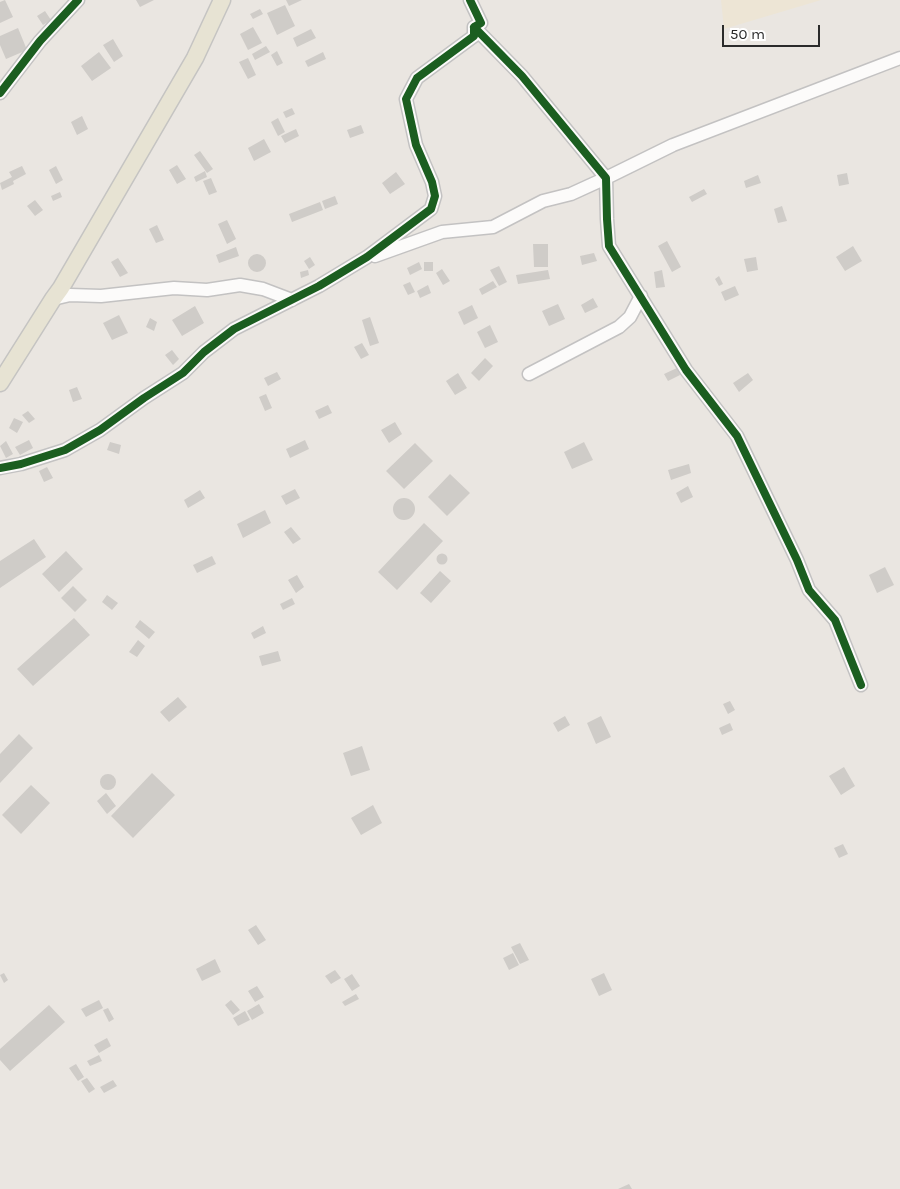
<!DOCTYPE html>
<html>
<head>
<meta charset="utf-8">
<style>
  body { margin:0 }
  #map { position:relative; width:900px; height:1189px; overflow:hidden; background:#eae6e1; font-family:Karla,sans-serif }
  canvas { display:block }
  .scale { position:absolute; left:722px; top:25px; width:98px; height:22px; box-sizing:border-box; border:2px solid #2b2b2b; border-top:0; padding-left:6px; font-size:15px; line-height:18px; white-space:nowrap; color:#2b2b2b; -webkit-text-stroke:4px #fff; paint-order:stroke }
</style>
</head>
<body>
<div id="map">
<canvas width="900" height="1189"></canvas>
<div class="scale">50 m</div>
</div>
<script>
const ctx = document.querySelector('canvas').getContext('2d');
ctx.lineJoin = 'round';
function fill(path, color) {
  ctx.fillStyle = color;
  ctx.fill(path, 'evenodd');
}
function shape(rows) {
  const path = new Path2D();
  for (const r of rows) {
    if (r.length === 3) {
      path.moveTo(r[0] + r[2], r[1]);
      path.arc(r[0], r[1], r[2], 0, 2 * Math.PI);
      continue;
    }
    path.moveTo(r[0], r[1]);
    for (let i = 2; i < r.length; i += 2) path.lineTo(r[i], r[i + 1]);
  }
  return path;
}
function trace(path, color, width, dash) {
  ctx.strokeStyle = color;
  ctx.lineWidth = width;
  ctx.lineCap = dash ? 'butt' : 'round';
  ctx.setLineDash(dash || []);
  ctx.stroke(path);
}
fill(shape([
  [721,0,821,0,724,29]
]), '#ede5d5');
fill(shape([
  [5,0,13,17,0,23,0,2],
  [136,0,154,0,140,7],
  [286,0,302,0,289,6],
  [285,5,295,26,277,35,267,13],
  [260,9,263,14,253,19,250,14],
  [45,11,51,20,43,25,37,16],
  [253,27,262,43,248,50,240,34],
  [18,28,27,50,6,59,0,45,0,36],
  [311,29,316,38,297,47,293,38],
  [113,39,123,56,114,62,103,45],
  [266,46,270,52,255,60,252,54],
  [277,51,283,63,277,66,271,55],
  [99,52,111,68,92,81,81,66],
  [323,52,326,59,308,67,305,61],
  [248,58,256,75,248,79,239,62],
  [292,108,295,114,286,118,283,112],
  [82,116,88,129,77,135,71,122],
  [278,118,285,132,278,136,271,122],
  [361,125,364,133,350,138,347,130],
  [296,129,299,136,285,143,281,136],
  [264,139,271,152,254,161,248,148],
  [200,151,213,169,207,173,194,155],
  [177,165,186,179,177,184,169,170],
  [22,166,26,174,13,181,14,184,2,190,0,183,12,177,9,172],
  [56,166,63,180,56,184,49,170],
  [205,171,207,177,196,182,194,177],
  [396,172,405,184,390,194,382,183],
  [847,173,849,184,839,186,837,175],
  [758,175,761,183,746,188,744,181],
  [211,178,217,192,209,195,203,181],
  [704,189,707,194,692,202,689,197],
  [60,192,62,197,53,201,51,196],
  [335,196,338,204,325,209,322,201],
  [35,200,43,210,35,216,27,206],
  [320,202,323,210,292,222,289,214],
  [782,206,787,221,778,223,774,209],
  [227,220,236,239,227,244,218,224],
  [157,225,164,240,156,243,149,229],
  [667,241,681,267,672,272,658,246],
  [533,244,548,244,548,267,534,267],
  [853,246,862,261,845,271,836,257],
  [236,247,239,256,219,263,216,255],
  [594,253,597,261,582,265,580,256],
  [257,263,9],
  [310,257,315,265,309,269,304,261],
  [756,257,758,270,747,272,744,259],
  [118,258,128,273,120,277,111,262],
  [419,262,422,269,410,275,407,268],
  [424,262,433,262,433,271,424,271],
  [499,266,507,282,499,286,490,270],
  [442,269,450,281,443,285,436,273],
  [308,270,309,275,301,278,300,272],
  [548,270,550,279,518,284,516,275],
  [662,270,665,287,656,288,654,272],
  [719,276,723,284,719,286,715,279],
  [493,281,497,287,482,295,479,289],
  [410,282,415,292,408,295,403,285],
  [428,285,431,293,420,298,417,291],
  [735,286,739,295,725,301,721,292],
  [593,298,598,307,585,313,581,305],
  [558,304,565,319,549,326,542,311],
  [472,305,478,318,464,325,458,312],
  [195,306,204,323,182,336,172,320],
  [119,315,128,333,112,340,103,323],
  [370,317,379,343,370,346,362,320],
  [150,318,157,322,154,331,146,327],
  [490,325,498,342,485,348,477,332],
  [362,343,369,355,361,359,354,347],
  [172,350,179,359,173,365,165,355],
  [485,358,493,366,479,381,471,373],
  [677,368,680,375,668,381,664,374],
  [277,372,281,379,268,386,264,378],
  [458,373,467,388,455,395,446,381],
  [748,373,753,380,739,392,733,383],
  [77,387,82,399,73,402,69,390],
  [266,394,272,408,265,411,259,397],
  [328,405,332,413,319,419,315,411],
  [28,411,35,419,29,423,22,415],
  [14,418,23,422,17,433,9,428],
  [395,422,402,434,389,443,381,430],
  [29,440,33,448,20,455,15,447],
  [305,440,309,449,290,458,286,449],
  [6,441,13,454,6,458,0,446],
  [110,442,121,445,119,454,107,450],
  [584,442,593,460,572,469,564,452],
  [415,443,433,461,404,489,386,471],
  [689,464,691,473,671,480,668,470],
  [47,467,53,478,44,482,39,471],
  [450,474,470,493,447,516,428,497],
  [688,486,693,497,681,503,676,493],
  [295,489,300,498,286,505,281,496],
  [200,490,205,498,188,508,184,500],
  [404,509,11],
  [265,510,271,523,243,538,237,524],
  [424,523,443,541,397,590,378,572],
  [291,527,301,539,293,544,284,532],
  [34,539,46,557,0,588,0,561],
  [66,551,83,569,59,592,42,574],
  [442,559,5.5],
  [212,556,216,564,197,573,193,565],
  [885,567,894,585,877,593,869,575],
  [440,571,451,581,431,603,420,593],
  [297,575,304,587,296,593,288,580],
  [73,586,87,600,75,612,61,598],
  [107,595,118,603,112,610,102,602],
  [292,598,295,604,283,610,280,604],
  [74,618,90,635,33,686,17,669],
  [140,620,155,632,149,639,135,627],
  [263,626,266,633,254,639,251,633],
  [138,640,145,646,137,657,129,652],
  [278,651,281,661,262,666,259,656],
  [178,697,187,707,169,722,160,712],
  [730,701,735,710,728,714,723,704],
  [565,716,570,725,558,732,553,723],
  [601,716,611,737,596,744,587,723],
  [730,723,733,730,722,735,719,728],
  [19,734,33,748,0,783,0,754],
  [362,746,370,770,351,776,343,753],
  [844,767,855,786,841,795,829,776],
  [152,773,175,795,133,838,111,816],
  [108,782,8],
  [31,785,50,803,21,834,2,815],
  [106,793,116,806,107,814,97,801],
  [373,805,382,823,361,835,351,818],
  [843,844,848,854,839,858,834,848],
  [256,925,266,940,258,945,248,930],
  [520,943,529,960,520,964,511,947],
  [513,953,519,965,509,970,503,958],
  [215,959,221,972,202,981,196,969],
  [335,970,341,978,331,984,325,976],
  [4,973,8,980,4,983,0,975],
  [604,973,612,990,599,996,591,979],
  [352,974,360,986,352,991,344,979],
  [257,986,264,997,255,1002,248,991],
  [356,994,359,999,345,1006,342,1002],
  [99,1000,103,1008,86,1017,81,1009],
  [231,1000,240,1010,233,1015,225,1005],
  [259,1004,264,1013,252,1020,247,1011],
  [49,1005,65,1022,10,1071,0,1060,0,1049],
  [108,1008,114,1019,109,1022,103,1010],
  [245,1011,250,1020,238,1026,233,1018],
  [107,1038,111,1046,99,1053,94,1045],
  [99,1055,102,1061,90,1066,87,1061],
  [76,1064,84,1077,78,1081,69,1068],
  [87,1078,95,1089,89,1093,81,1081],
  [113,1080,117,1086,104,1093,100,1087],
  [629,1184,632,1189,618,1189]
]), '#cfccc8');
const minor = shape([
  [474,27,522,76,606,178,607,219,609,246,686,370,737,436,797,560,809,590,835,620,861,685],
  [0,93,40,41,78,0],
  [375,256,442,232,493,227,543,201,571,194,606,178,673,145,900,58],
  [53,299,70,295,101,296,174,288,207,290,240,285,263,289,292,300],
  [529,374,619,327,630,317,641,296],
  [0,468,21,464,65,450,100,430,144,398,183,373,204,352,234,329,319,286,367,257,431,209,435,196,432,182,416,145,406,99,417,78,474,36,474,27,481,23,470,0]
]);
const major = shape([
  [0,383,53,299,61,288,195,58,222,0]
]);
trace(minor, '#c3c2c2', 15);
trace(major, '#c5c4c2', 19);
trace(minor, '#fcfbfa', 12);
trace(major, '#e7e3d3', 16);
trace(shape([
  [474,27,522,76,606,178,607,219,609,246,686,370,737,436,797,560,809,590,835,620,861,685],
  [0,93,40,41,78,0],
  [0,468,21,464,65,450,100,430,144,398,183,373,204,352,234,329,319,286,367,257,431,209,435,196,432,182,416,145,406,99,417,78,474,36,474,27,481,23,470,0]
]), '#1b5e20', 8);
</script>
</body>
</html>
